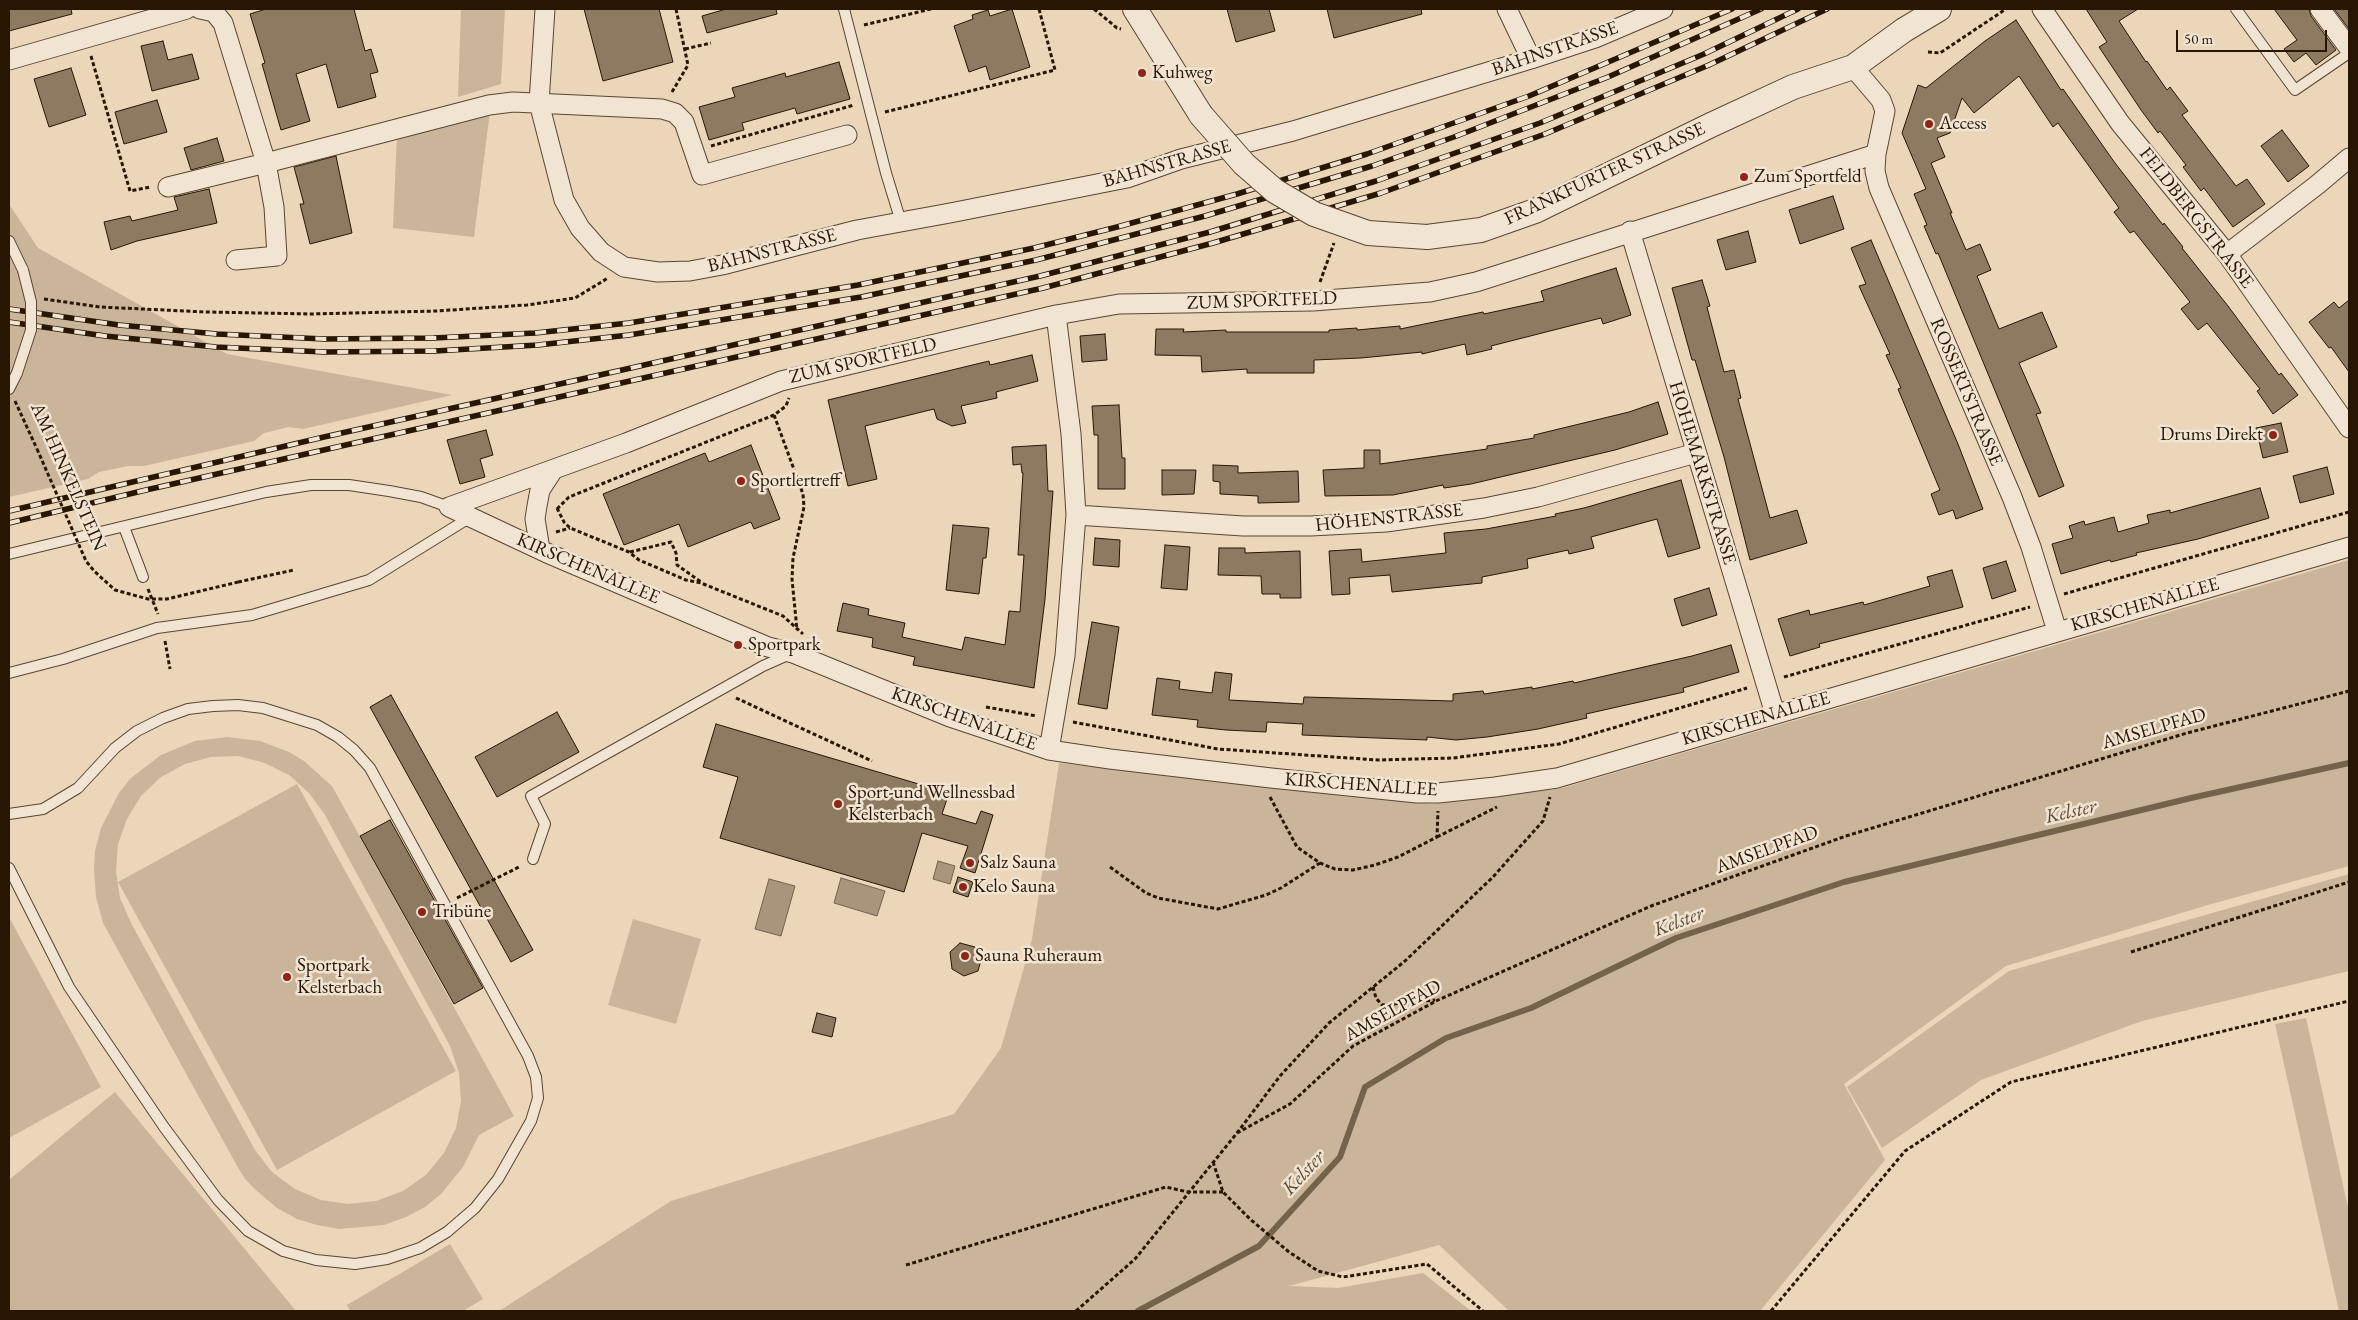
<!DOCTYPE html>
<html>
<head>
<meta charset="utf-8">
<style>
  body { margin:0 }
  #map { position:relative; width:2358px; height:1320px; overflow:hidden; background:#ebd6b9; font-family:"EB Garamond",serif }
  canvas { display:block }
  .frame { position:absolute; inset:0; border:10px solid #281602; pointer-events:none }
  .scale { position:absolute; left:2176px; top:30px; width:151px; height:22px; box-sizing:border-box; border:2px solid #281602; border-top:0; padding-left:6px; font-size:15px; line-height:18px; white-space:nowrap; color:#281602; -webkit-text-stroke:4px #f2e4d2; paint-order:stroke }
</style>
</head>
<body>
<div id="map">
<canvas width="2358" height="1320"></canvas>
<div class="frame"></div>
<div class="scale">50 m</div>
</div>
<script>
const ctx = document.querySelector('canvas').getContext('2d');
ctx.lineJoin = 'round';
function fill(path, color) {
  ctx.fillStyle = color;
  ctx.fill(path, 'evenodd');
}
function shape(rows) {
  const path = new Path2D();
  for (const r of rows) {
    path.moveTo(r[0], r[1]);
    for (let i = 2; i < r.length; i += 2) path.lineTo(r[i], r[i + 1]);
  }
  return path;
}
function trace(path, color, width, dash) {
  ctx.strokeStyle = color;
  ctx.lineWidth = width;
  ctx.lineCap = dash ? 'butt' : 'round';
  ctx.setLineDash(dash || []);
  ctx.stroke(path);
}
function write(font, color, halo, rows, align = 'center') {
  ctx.font = font + ' "EB Garamond",serif';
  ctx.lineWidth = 5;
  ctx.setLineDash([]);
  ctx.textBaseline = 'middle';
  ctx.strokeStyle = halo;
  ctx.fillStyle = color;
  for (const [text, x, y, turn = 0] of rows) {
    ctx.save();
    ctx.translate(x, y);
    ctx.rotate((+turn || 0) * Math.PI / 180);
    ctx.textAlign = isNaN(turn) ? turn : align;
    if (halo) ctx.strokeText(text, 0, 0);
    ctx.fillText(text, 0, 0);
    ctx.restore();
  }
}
fill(shape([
  [461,9,505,9,501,84,458,97],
  [490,111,474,237,393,228,397,135],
  [9,204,38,248,227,354,452,395,303,429,289,427,264,433,254,441,144,466,128,466,99,472,88,479,9,497],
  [2349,560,2349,866,2208,905,2006,966,1844,1084,1885,1160,1760,1311,1509,1311,1439,1245,1289,1286,1338,1288,1423,1273,1471,1311,499,1311,671,1201,954,1114,1001,1048,1032,939,1059,763,1432,804,1562,788],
  [227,737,260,741,289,752,304,761,332,786,514,1116,479,1135,463,1167,441,1194,425,1207,406,1217,384,1225,339,1229,317,1225,297,1219,277,1208,258,1192,245,1179,236,1164,103,923,96,897,94,870,95,851,101,828,119,793,131,778,161,755,195,741],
  [238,756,265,763,289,775,309,793,325,815,450,1046,459,1073,461,1101,456,1128,444,1153,426,1175,403,1191,376,1201,348,1204,321,1200,295,1189,272,1172,255,1150,131,923,120,898,116,871,118,844,127,819,141,796,161,777,185,764,211,757],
  [297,784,456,1071,277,1170,118,882],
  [2349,874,2349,971,2142,1021,1981,1080,1882,1148,1847,1087,2009,971],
  [9,917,101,1087,9,1138],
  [633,919,701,939,676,1024,608,1005],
  [2306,1018,2349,1212,2349,1311,2339,1311,2275,1024],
  [115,1092,296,1311,10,1311,9,1180],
  [450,1244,483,1299,463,1311,350,1311,347,1305]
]), '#cab59a');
const water = shape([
  [938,861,955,866,950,884,933,879,938,861],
  [841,878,885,891,877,916,834,903,841,878],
  [769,879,795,886,781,936,755,929,769,879]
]);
fill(water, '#a9957b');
trace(water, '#75624b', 1);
trace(shape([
  [1138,1311,1259,1246,1340,1157,1365,1087,1446,1038,1531,1008,1676,938,1844,882,2191,798,2349,763]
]), '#75624b', 6);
const building = shape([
  [9,9,71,9,72,14,9,31,9,9],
  [266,9,354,9,365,51,371,49,378,72,370,74,376,97,338,108,326,64,296,74,310,121,281,130,262,64,265,63,250,14,266,9],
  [584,9,659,9,673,62,603,81,584,9],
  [726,9,776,9,777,14,707,33,702,16,726,9],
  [1012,9,1030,67,990,80,986,66,969,72,954,26,973,19,972,15,988,10,990,16,1012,9],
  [1227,9,1269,9,1275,31,1236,42,1227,9],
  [1327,9,1421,9,1422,14,1334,38,1327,9],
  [2086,9,2138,9,2119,21,2146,62,2147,61,2167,90,2170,87,2188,111,2182,115,2236,186,2247,179,2265,204,2233,227,2204,188,2201,191,2183,167,2186,165,2160,131,2158,133,2141,110,2099,47,2107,42,2086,9],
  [2274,9,2309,9,2311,16,2336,50,2316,65,2306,53,2294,62,2284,49,2297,40,2274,9],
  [2334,9,2349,9,2349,29,2334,9],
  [2016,20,2061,90,2063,89,2115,163,2163,225,2164,223,2183,247,2182,248,2228,306,2279,375,2281,373,2298,395,2273,414,2257,391,2260,389,2207,323,2198,330,2181,309,2190,302,2134,231,2130,233,2114,212,2119,208,2058,123,2053,127,2019,76,1974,113,1962,98,1950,133,1937,138,1945,157,1931,163,1952,213,1950,213,1966,250,1980,244,1991,270,1977,276,1999,329,2042,312,2057,347,2019,363,2041,413,2036,414,2064,486,2039,497,1938,253,1936,254,1924,226,1927,225,1914,194,1926,189,1902,133,1918,85,1926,88,1985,41,2016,20],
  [163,41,168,60,192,54,199,79,152,91,141,46,163,41],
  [839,62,850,99,797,114,795,108,742,123,744,130,709,140,699,107,735,97,732,88,785,73,786,77,839,62],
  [71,68,86,115,49,127,34,79,71,68],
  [157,100,167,132,124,144,115,112,157,100],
  [2282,130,2309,166,2288,182,2261,146,2282,130],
  [217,138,224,161,191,170,184,148,217,138],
  [336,156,352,233,310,244,300,204,304,204,294,167,336,156],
  [209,189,217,223,137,241,111,250,104,222,130,216,132,221,178,210,174,197,209,189],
  [1833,196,1844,229,1800,244,1789,210,1833,196],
  [1748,231,1756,262,1726,270,1717,240,1748,231],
  [1871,240,1958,444,1983,509,1956,519,1953,510,1939,515,1931,494,1940,490,1898,389,1901,388,1886,355,1890,354,1859,286,1866,284,1851,248,1871,240],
  [1616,268,1631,315,1603,324,1601,318,1491,346,1492,349,1467,355,1465,344,1422,354,1422,352,1361,358,1314,360,1314,373,1247,373,1247,369,1202,372,1201,356,1155,355,1156,329,1184,329,1183,332,1226,330,1226,332,1329,332,1329,330,1357,328,1357,330,1400,326,1400,329,1483,312,1484,314,1544,301,1541,291,1616,268],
  [1702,280,1710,306,1707,307,1724,372,1734,370,1741,398,1738,399,1770,518,1797,510,1807,543,1750,560,1724,457,1695,360,1692,360,1672,288,1702,280],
  [2349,300,2349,372,2331,347,2329,348,2309,322,2334,302,2339,308,2349,300],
  [1105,334,1107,360,1082,362,1080,336,1105,334],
  [1032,355,1038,381,996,392,997,398,961,406,966,423,952,426,937,419,934,409,865,426,877,479,848,486,828,400,989,361,990,365,1032,355],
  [1658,402,1668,434,1615,450,1471,484,1444,488,1443,485,1393,495,1325,496,1323,470,1364,468,1364,450,1380,450,1380,464,1487,449,1487,446,1534,438,1534,435,1629,412,1658,402],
  [1119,405,1122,458,1125,458,1125,489,1098,489,1098,435,1094,435,1092,406,1119,405],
  [2281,423,2288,452,2263,458,2256,428,2281,423],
  [486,430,493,455,480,459,485,477,460,484,447,440,486,430],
  [751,445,780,519,754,529,751,522,688,547,679,524,624,545,603,494,705,453,709,462,751,445],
  [1046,445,1048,491,1053,491,1045,599,1034,688,913,665,915,657,872,647,873,638,837,631,843,603,869,609,868,615,905,623,902,637,962,650,965,637,1005,645,1009,611,1020,612,1024,555,1018,555,1023,473,1022,473,1021,464,1013,465,1012,447,1046,445],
  [1213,465,1238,466,1238,473,1298,471,1299,502,1258,503,1258,496,1220,494,1220,482,1213,481,1213,465],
  [2327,467,2334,494,2300,503,2293,476,2327,467],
  [1162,470,1196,470,1194,494,1162,495,1162,470],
  [1681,480,1700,548,1668,557,1657,519,1591,537,1594,548,1569,554,1568,550,1527,559,1528,568,1482,577,1482,583,1392,592,1390,575,1349,578,1350,594,1332,595,1329,551,1361,549,1362,562,1446,553,1444,533,1486,529,1556,516,1555,514,1584,508,1681,480],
  [2260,488,2269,518,2198,539,2136,553,2137,555,2111,562,2110,560,2061,574,2052,544,2073,538,2069,526,2084,521,2085,525,2114,517,2118,532,2149,523,2147,515,2170,510,2170,513,2260,488],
  [953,525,989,528,986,558,983,558,979,594,946,590,953,525],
  [1095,538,1120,540,1119,567,1093,565,1095,538],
  [1165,545,1190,547,1187,590,1161,588,1165,545],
  [1219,548,1245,548,1245,553,1300,551,1301,598,1280,598,1280,594,1262,594,1261,576,1218,575,1219,548],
  [2006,561,2016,591,1992,599,1983,568,2006,561],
  [1952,570,1963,607,1819,644,1820,647,1790,656,1778,619,1809,610,1810,615,1863,602,1864,605,1930,586,1927,577,1952,570],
  [1709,588,1717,615,1682,626,1674,599,1709,588],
  [1092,622,1119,627,1107,709,1078,704,1092,622],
  [1731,645,1739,672,1683,688,1684,692,1586,714,1587,718,1538,729,1487,737,1456,740,1427,737,1427,740,1302,735,1303,724,1267,722,1266,732,1226,730,1197,727,1198,720,1152,715,1157,678,1180,681,1179,689,1212,693,1215,672,1232,674,1229,700,1303,704,1304,697,1453,701,1453,694,1483,691,1484,694,1532,687,1532,689,1573,681,1574,683,1692,656,1731,645],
  [391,695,533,950,511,962,370,707,391,695],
  [557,712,579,752,497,797,475,757,557,712],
  [716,724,949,793,942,814,976,824,981,811,993,815,975,873,960,868,968,846,922,833,904,892,720,838,738,777,703,767,716,724],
  [390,820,483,988,454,1004,360,836,390,820],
  [958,877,973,882,968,897,953,892,958,877],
  [960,943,975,947,981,960,978,971,964,976,952,969,950,952,960,943],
  [817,1013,836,1018,832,1037,812,1032,817,1013]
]);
fill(building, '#8d7a61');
trace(building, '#281602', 1);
const service = shape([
  [844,9,886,173,901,222],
  [2236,9,2295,90,2349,53],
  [9,241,23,270],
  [9,389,17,373],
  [124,527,143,577],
  [9,554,266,492,311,485,349,485,389,491,421,497,449,507],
  [9,673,63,659,157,628,252,615,369,580,469,518],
  [9,814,43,809,78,788,115,748,137,731,163,718,188,709,213,706,238,705,263,708,317,725,338,737,354,750,370,768,528,1056,536,1077,538,1098,531,1121,498,1179,475,1208,447,1232,420,1248,387,1259,355,1264,316,1260,283,1251,248,1231,218,1200,164,1127,69,987,9,868],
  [533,859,545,824,531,796,763,666,790,654]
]);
const minor = shape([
  [200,9,214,12,223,23,266,163,489,105,513,102,662,109,675,113,684,122,702,175,847,135],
  [545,9,539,103,564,200,580,228,601,252,624,267,658,272,690,271,722,265,857,230,950,213,1127,178,1181,159,1293,131,1531,59,1595,38,1663,9],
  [1507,9,1531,59],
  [2042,9,2120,123,2227,254,2349,428],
  [2320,9,2349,48],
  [9,60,187,9],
  [1853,67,1881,100,1885,111,1876,154,1875,171,1879,188,2012,497,2031,547,2057,631],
  [168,187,266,163,274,207,277,256,236,260],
  [1630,231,1775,714],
  [2227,254,2317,185,2349,158],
  [449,507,547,553,768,647,793,653,950,717,1049,750,1110,759,1271,778,1417,793,1438,793,1495,787,1557,778,2349,547],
  [449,507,626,443,781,381,1056,315,1119,304,1313,301,1430,292,1476,282,1876,154],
  [1076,515,1243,526,1311,526,1386,522,1484,508,1538,497,1696,453],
  [540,549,535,519,537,506,540,490,553,470],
  [1049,750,1065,656,1076,515,1071,434,1056,315]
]);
const tertiary = shape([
  [1135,9,1201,115],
  [1427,237,1481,230,1535,211,1711,125,1793,87,1853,67,1904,30,1939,9]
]);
trace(service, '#594630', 12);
trace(minor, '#594630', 21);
trace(tertiary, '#594630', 26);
trace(shape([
  [1094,9,1117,28,1121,29],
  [864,25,931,9],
  [685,49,711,43],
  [1928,52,1940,53,2006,9],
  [91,56,130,191,150,187],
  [672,92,688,65,676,9],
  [885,112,1055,70,1039,9],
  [711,146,854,105],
  [1320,282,1334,243],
  [44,299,100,307,206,312,311,314,436,311,527,305,575,298,608,278],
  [15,401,37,449],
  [774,415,803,494,804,507,793,558,792,579,797,630],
  [557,508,564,522,570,528,629,552,639,560,686,580,701,583,783,616,803,634],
  [557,509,569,497,774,415,786,406,789,398],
  [556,532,570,528],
  [630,552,671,542,676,553,677,565,701,582],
  [238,582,294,570],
  [148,589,158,614],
  [2064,594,2349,512],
  [165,641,170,669],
  [1784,677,2030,607],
  [736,698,872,761],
  [986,707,1037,716],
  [1073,722,1218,749,1378,760,1453,758,1559,744,1747,688],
  [1270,797,1297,847,1320,863,1335,869,1353,870,1375,865,1398,857,1437,837,1438,811],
  [1437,837,1497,807],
  [1110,867,1146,893,1158,898,1218,909,1266,895,1281,888,1320,863],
  [457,898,521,866],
  [2131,952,2349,882],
  [1373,987,1376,998,1382,1005,1435,1000],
  [1237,1133,1290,1104,1353,1046,1438,1000,1651,906,1846,836,2187,733,2349,691],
  [1213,1162,1223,1192,1250,1219,1289,1252,1318,1271,1343,1277,1427,1264,1483,1311],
  [906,1265,1166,1187,1188,1192,1223,1192],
  [1076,1311,1135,1259,1237,1133,1280,1076,1329,1023,1405,961,1492,878,1543,821,1550,797],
  [1771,1311,1905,1151,2011,1082,2349,1001]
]), '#281602', 3, [4, 2.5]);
trace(service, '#f2e4d2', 10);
trace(minor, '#f2e4d2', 19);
trace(tertiary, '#f2e4d2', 24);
const rail = shape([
  [9,309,119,325,217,334,324,339,434,338,535,333,629,323,858,285,1034,248,1117,227,1237,194,1367,154,1529,96,1732,9],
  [9,322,105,336,216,347,324,352,435,351,538,345,629,335,861,297,1036,260,1121,238,1205,216,1372,166,1454,137,1608,77,1761,9],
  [9,511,324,437,1040,276,1210,232,1376,181,1540,123,1704,54,1798,9],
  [9,523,146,490,1043,288,1213,243,1381,193,1545,134,1709,65,1827,9]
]);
trace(rail, '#281602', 5.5);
trace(rail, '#f2e4d2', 4, [11]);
const serviceBridge = shape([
  [17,373,31,330,31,302,23,270]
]);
const tertiaryBridge = shape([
  [1201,115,1244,164,1275,191,1314,214,1368,233,1427,237]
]);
trace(serviceBridge, '#594630', 12, []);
trace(tertiaryBridge, '#594630', 26, []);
trace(shape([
  [37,449,86,561,94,571,115,590,148,599,167,599,238,582]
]), '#281602', 3, [4, 2.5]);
trace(serviceBridge, '#f2e4d2', 10);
trace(tertiaryBridge, '#f2e4d2', 24);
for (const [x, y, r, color] of [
  [1142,73,5,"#8f2418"],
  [1929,124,5,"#8f2418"],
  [1744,177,5,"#8f2418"],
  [2273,435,5,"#8f2418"],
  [741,481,5,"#8f2418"],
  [738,645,5,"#8f2418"],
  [838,804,5,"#8f2418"],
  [970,863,5,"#8f2418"],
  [963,887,5,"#8f2418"],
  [422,912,5,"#8f2418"],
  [965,956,5,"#8f2418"],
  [287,977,5,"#8f2418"]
]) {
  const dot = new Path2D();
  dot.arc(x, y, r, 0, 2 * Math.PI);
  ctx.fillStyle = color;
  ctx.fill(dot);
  trace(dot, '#f2e4d2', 2);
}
write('19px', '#281602', '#f2e4d2', [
  ["BAHNSTRASSE",1555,49,-19],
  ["BAHNSTRASSE",1167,164,-16],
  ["FRANKFURTER STRASSE",1605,174,-25],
  ["FELDBERGSTRASSE",2196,218,52],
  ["BAHNSTRASSE",772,251,-14],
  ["ZUM SPORTFELD",1262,301,-2],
  ["ZUM SPORTFELD",863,361,-13],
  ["ROSSERTSTRASSE",1966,392,67],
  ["HOHEMARKSTRASSE",1702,473,73],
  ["AM HINKELSTEIN",68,477,66],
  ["HÖHENSTRASSE",1389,518,-6],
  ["KIRSCHENALLEE",588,569,23],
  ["KIRSCHENALLEE",2145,605,-16],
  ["KIRSCHENALLEE",964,719,20],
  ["KIRSCHENALLEE",1756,719,-16],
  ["AMSELPFAD",2154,729,-16],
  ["KIRSCHENALLEE",1361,785,4],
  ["AMSELPFAD",1767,850,-20],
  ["AMSELPFAD",1393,1011,-29]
]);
write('19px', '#281602', '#f2e4d2', [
  ["Kuhweg",1152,73],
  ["Access",1939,124],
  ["Zum Sportfeld",1754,177],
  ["Drums Direkt",2263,435,"right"],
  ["Sportlertreff",751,481],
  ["Sportpark",748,645],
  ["Sport-und Wellnessbad",848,793],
  ["Kelsterbach",848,815],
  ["Salz Sauna",980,863],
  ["Kelo Sauna",973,887],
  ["Tribüne",432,912],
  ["Sauna Ruheraum",975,956],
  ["Sportpark",297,966],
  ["Kelsterbach",297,988]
], 'left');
write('italic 20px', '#5c4932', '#f2e4d2', [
  ["Kelster",2071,812,-13],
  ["Kelster",1679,922,-21],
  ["Kelster",1304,1173,-47]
]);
</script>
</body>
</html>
